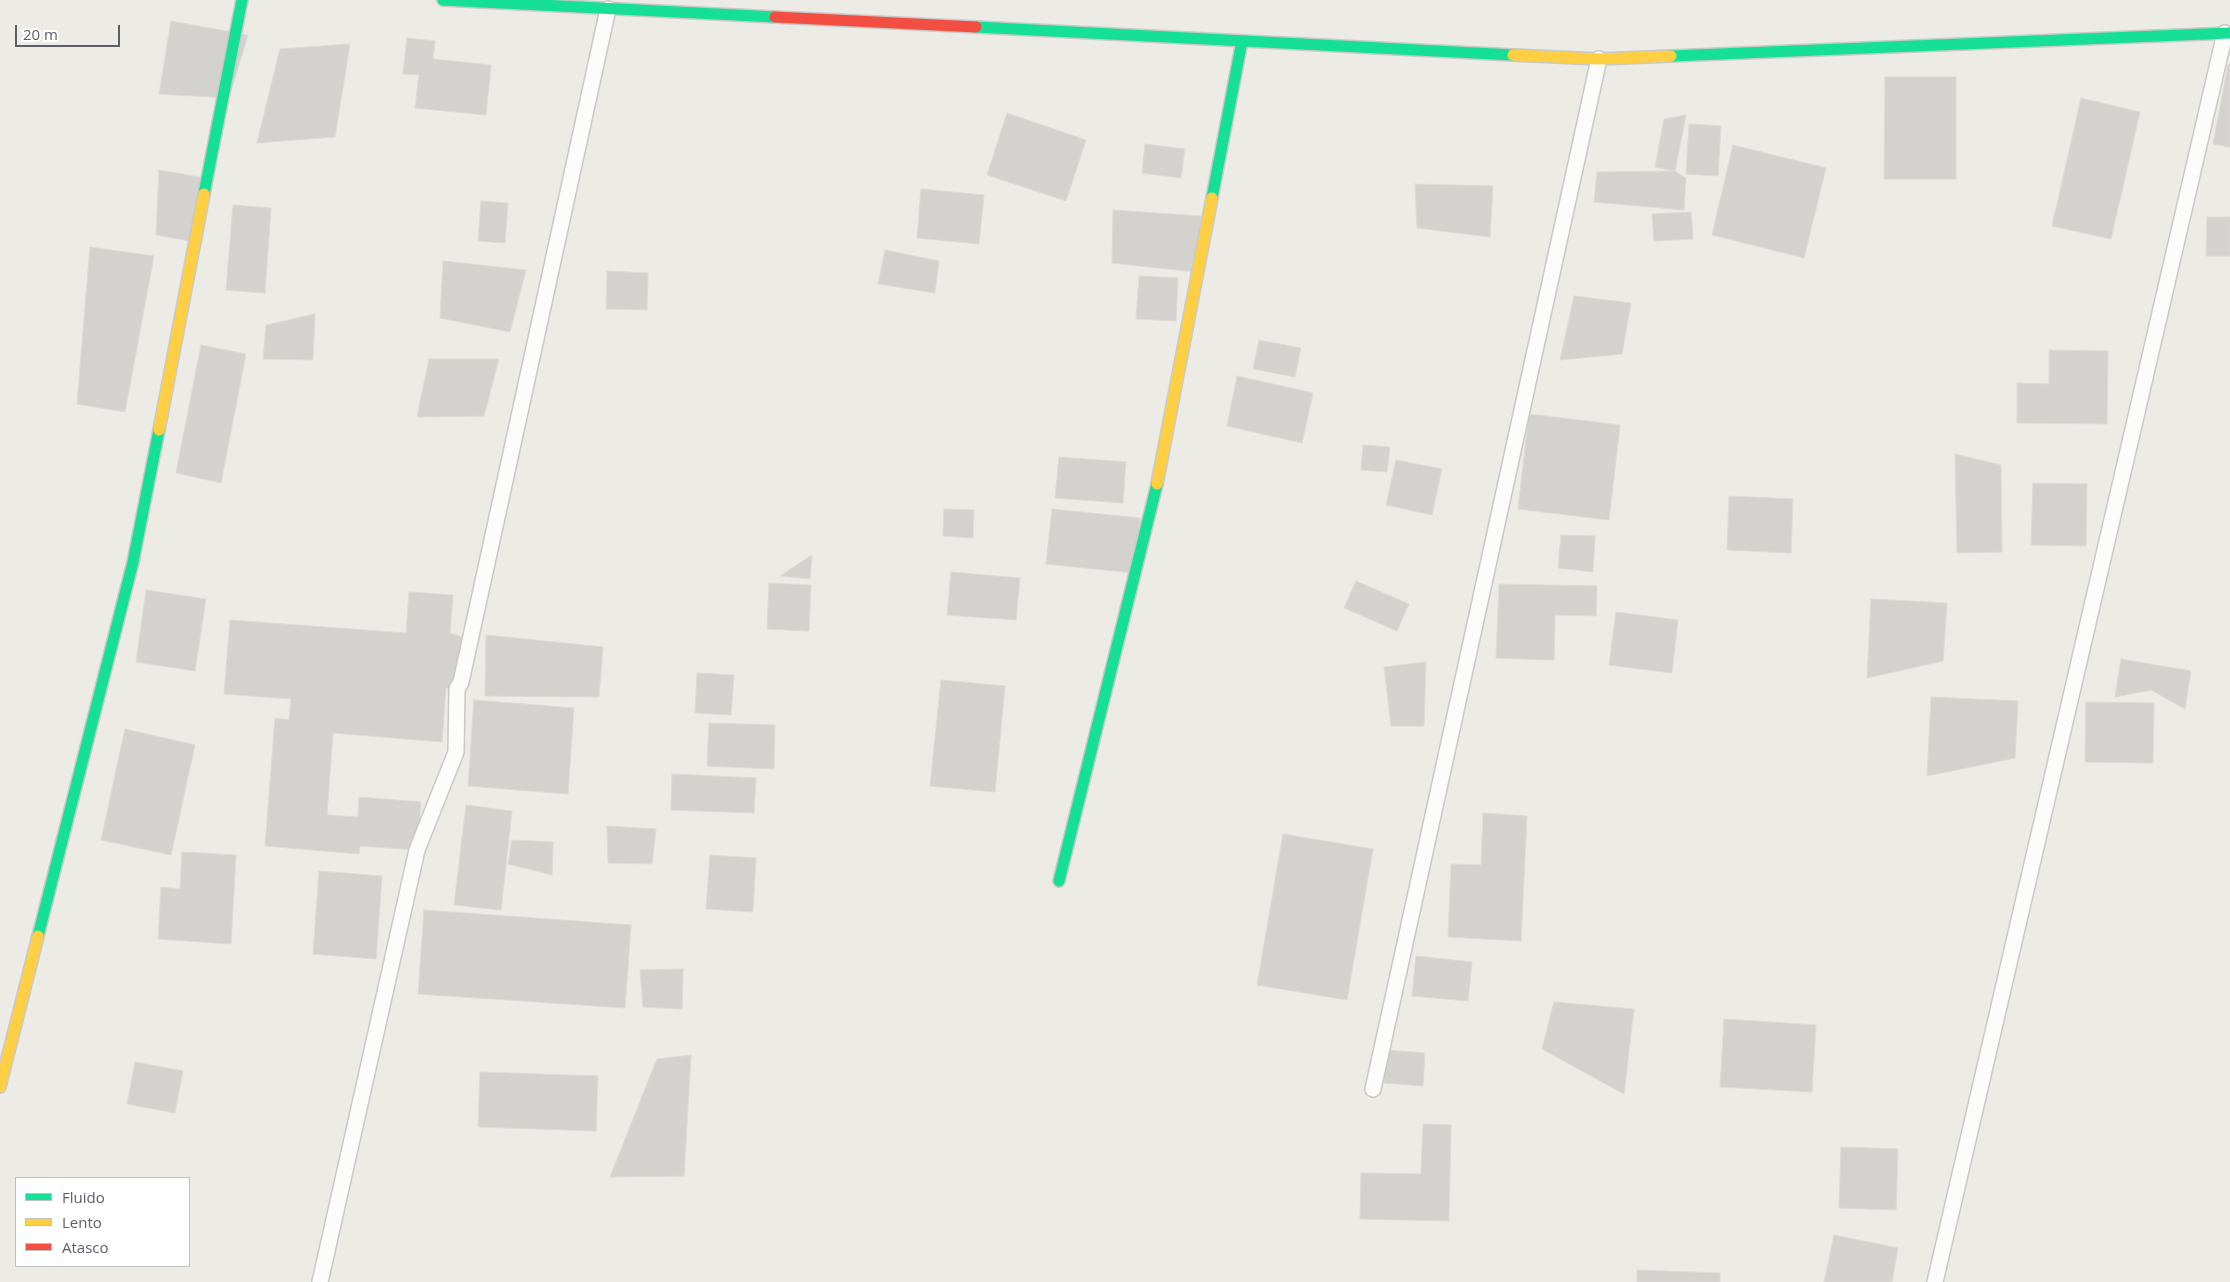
<!DOCTYPE html>
<html>
<head>
<meta charset="utf-8">
<style>
  body { margin:0 }
  #map { position:relative; width:2230px; height:1282px; overflow:hidden; background:#ecebe6; font-family:"Open Sans",sans-serif }
  canvas { display:block }
  .legend { position:absolute; left:15px; top:1177px; width:175px; height:90px; box-sizing:border-box; background:#fff; border:1px solid #bdbfc1; margin:0; padding:6px 9px; list-style:none; font-size:15px; color:#5b5f65 }
  .legend li { display:flex; align-items:center; gap:10px; height:25px }
  .legend b { width:25px; border:1px solid #bdbfc1 }
  .scale { position:absolute; left:15px; top:25px; width:105px; height:22px; box-sizing:border-box; border:2px solid #5b5f65; border-top:0; padding-left:6px; font-size:15px; line-height:18px; white-space:nowrap; color:#5b5f65; -webkit-text-stroke:4px #fff; paint-order:stroke }
</style>
</head>
<body>
<div id="map">
<canvas width="2230" height="1282"></canvas>
<ul class="legend">
<li><b style="height:6px;background:#16e098"></b>Fluido</li>
<li><b style="height:6px;background:#ffcf43"></b>Lento</li>
<li><b style="height:6px;background:#f24e42"></b>Atasco</li>
</ul>
<div class="scale">20 m</div>
</div>
<script>
const ctx = document.querySelector('canvas').getContext('2d');
ctx.lineJoin = 'round';
function fill(path, color) {
  ctx.fillStyle = color;
  ctx.fill(path, 'evenodd');
}
function shape(rows) {
  const path = new Path2D();
  for (const r of rows) {
    path.moveTo(r[0], r[1]);
    for (let i = 2; i < r.length; i += 2) path.lineTo(r[i], r[i + 1]);
  }
  return path;
}
function trace(path, color, width, dash) {
  ctx.strokeStyle = color;
  ctx.lineWidth = width;
  ctx.lineCap = dash ? 'butt' : 'round';
  ctx.setLineDash(dash || []);
  ctx.stroke(path);
}
const building = shape([
  [171,21,248,35,229,98,159,94,171,21],
  [407,38,435,41,433,59,491,65,486,115,415,108,419,75,403,74,407,38],
  [350,44,335,137,257,143,280,49,350,44],
  [2228,65,2230,65,2230,147,2213,144,2228,65],
  [1885,77,1956,77,1956,179,1884,179,1885,77],
  [2081,98,2140,112,2111,239,2052,226,2081,98],
  [1007,113,1086,140,1066,201,987,175,1007,113],
  [1686,115,1675,171,1655,167,1664,119,1686,115],
  [1689,124,1721,126,1718,176,1686,174,1689,124],
  [1145,144,1185,149,1181,178,1142,173,1145,144],
  [1733,145,1826,168,1804,258,1712,235,1733,145],
  [159,170,211,179,202,243,156,235,159,170],
  [1675,171,1686,178,1684,210,1594,202,1597,172,1675,171],
  [1415,184,1493,186,1490,237,1417,228,1415,184],
  [921,189,984,195,979,244,917,238,921,189],
  [481,201,508,203,505,243,478,241,481,201],
  [233,205,271,208,265,293,226,290,233,205],
  [1113,210,1201,216,1196,272,1112,263,1113,210],
  [1691,212,1693,239,1654,241,1652,214,1691,212],
  [2207,217,2230,217,2230,256,2206,256,2207,217],
  [90,247,154,256,125,412,77,404,90,247],
  [885,250,939,261,935,293,878,284,885,250],
  [443,261,526,270,510,332,440,318,443,261],
  [607,271,648,273,647,310,606,309,607,271],
  [1139,276,1178,278,1176,321,1136,319,1139,276],
  [1574,296,1631,303,1622,354,1560,360,1574,296],
  [315,314,313,360,263,359,266,325,315,314],
  [1259,340,1301,348,1295,377,1253,369,1259,340],
  [201,345,246,354,221,483,176,473,201,345],
  [2049,350,2108,351,2107,424,2017,423,2017,383,2049,384,2049,350],
  [429,359,499,359,484,416,417,417,429,359],
  [1237,376,1313,393,1302,443,1227,426,1237,376],
  [1529,414,1620,425,1609,520,1518,509,1529,414],
  [1363,445,1390,447,1387,472,1361,470,1363,445],
  [1955,454,2001,465,2002,552,1957,553,1955,454],
  [1059,457,1126,462,1123,503,1055,498,1059,457],
  [1396,460,1442,469,1432,515,1386,505,1396,460],
  [2033,483,2087,484,2086,546,2031,545,2033,483],
  [1729,496,1793,499,1791,553,1727,550,1729,496],
  [944,509,974,510,973,538,943,536,944,509],
  [1052,509,1140,518,1134,573,1046,564,1052,509],
  [1561,535,1595,536,1593,572,1558,568,1561,535],
  [812,555,810,579,780,576,812,555],
  [951,572,1020,578,1016,620,947,615,951,572],
  [1356,581,1409,604,1397,631,1344,608,1356,581],
  [769,583,811,585,809,631,767,629,769,583],
  [1499,584,1597,586,1596,616,1555,615,1554,660,1496,658,1499,584],
  [146,590,206,599,195,671,136,662,146,590],
  [409,592,453,595,450,633,462,637,457,689,446,688,442,742,333,733,327,815,358,817,359,797,421,802,417,850,360,846,359,854,265,846,275,718,289,720,291,699,224,694,230,620,406,633,409,592],
  [1871,599,1947,603,1943,661,1867,678,1871,599],
  [1616,612,1678,620,1672,673,1609,665,1616,612],
  [486,635,603,647,599,697,485,696,486,635],
  [2121,659,2191,671,2185,709,2151,690,2115,697,2121,659],
  [1426,662,1424,726,1391,726,1384,667,1426,662],
  [697,673,734,675,731,715,695,713,697,673],
  [941,680,1005,686,995,792,930,786,941,680],
  [1931,697,2018,701,2015,758,1927,776,1931,697],
  [474,700,574,708,568,794,468,786,474,700],
  [2086,702,2154,703,2153,763,2085,762,2086,702],
  [709,723,775,725,774,769,707,766,709,723],
  [125,729,195,745,171,855,101,840,125,729],
  [672,774,756,778,754,813,671,810,672,774],
  [466,805,512,811,501,910,454,905,466,805],
  [1483,813,1527,816,1521,941,1448,937,1451,864,1481,865,1483,813],
  [607,826,656,829,652,864,608,863,607,826],
  [1283,834,1373,849,1347,1000,1257,985,1283,834],
  [512,840,553,842,552,875,508,864,512,840],
  [182,852,236,855,231,944,158,939,161,887,180,889,182,852],
  [710,855,756,858,753,912,706,909,710,855],
  [319,871,382,876,376,959,313,954,319,871],
  [424,910,631,925,625,1008,418,994,424,910],
  [1416,956,1472,962,1468,1001,1412,996,1416,956],
  [683,969,682,1009,643,1007,640,970,683,969],
  [1554,1002,1634,1009,1624,1094,1542,1049,1554,1002],
  [1724,1019,1816,1025,1812,1092,1720,1087,1724,1019],
  [1387,1050,1425,1053,1423,1086,1384,1083,1387,1050],
  [691,1055,684,1176,610,1177,657,1059,691,1055],
  [135,1062,183,1071,175,1113,127,1104,135,1062],
  [480,1072,598,1076,596,1131,478,1127,480,1072],
  [1423,1124,1451,1125,1449,1221,1360,1219,1361,1173,1421,1174,1423,1124],
  [1841,1147,1898,1149,1896,1210,1839,1208,1841,1147],
  [1834,1235,1898,1248,1892,1282,1824,1282,1834,1235],
  [1637,1270,1720,1273,1720,1282,1637,1282,1637,1270]
]);
fill(building, '#d3d2cf');
trace(building, '#dcdad5', 1);
const lane = shape([
  [1373,1089,1599,59],
  [320,1282,417,850,456,752,457,689,461,682,608,9],
  [1935,1282,2225,33]
]);
const fast = shape([
  [443,0,775,17],
  [976,27,1513,55],
  [1671,56,2230,33],
  [204,194,242,0],
  [1212,198,1242,41],
  [1059,881,1157,484],
  [38,936,133,562,159,430]
]);
const slow = shape([
  [1513,55,1599,59,1671,56],
  [159,430,204,194],
  [1157,484,1212,198],
  [0,1087,38,936]
]);
const jam = shape([
  [775,17,976,27]
]);
trace(lane, '#c8c8c7', 18);
trace(fast, '#c8c9c8', 14);
trace(slow, '#c8c9c8', 14);
trace(jam, '#c8c9c8', 14);
trace(lane, '#fcfcfb', 15);
trace(fast, '#16e098', 11);
trace(slow, '#ffcf43', 11);
trace(jam, '#f24e42', 11);
</script>
</body>
</html>
